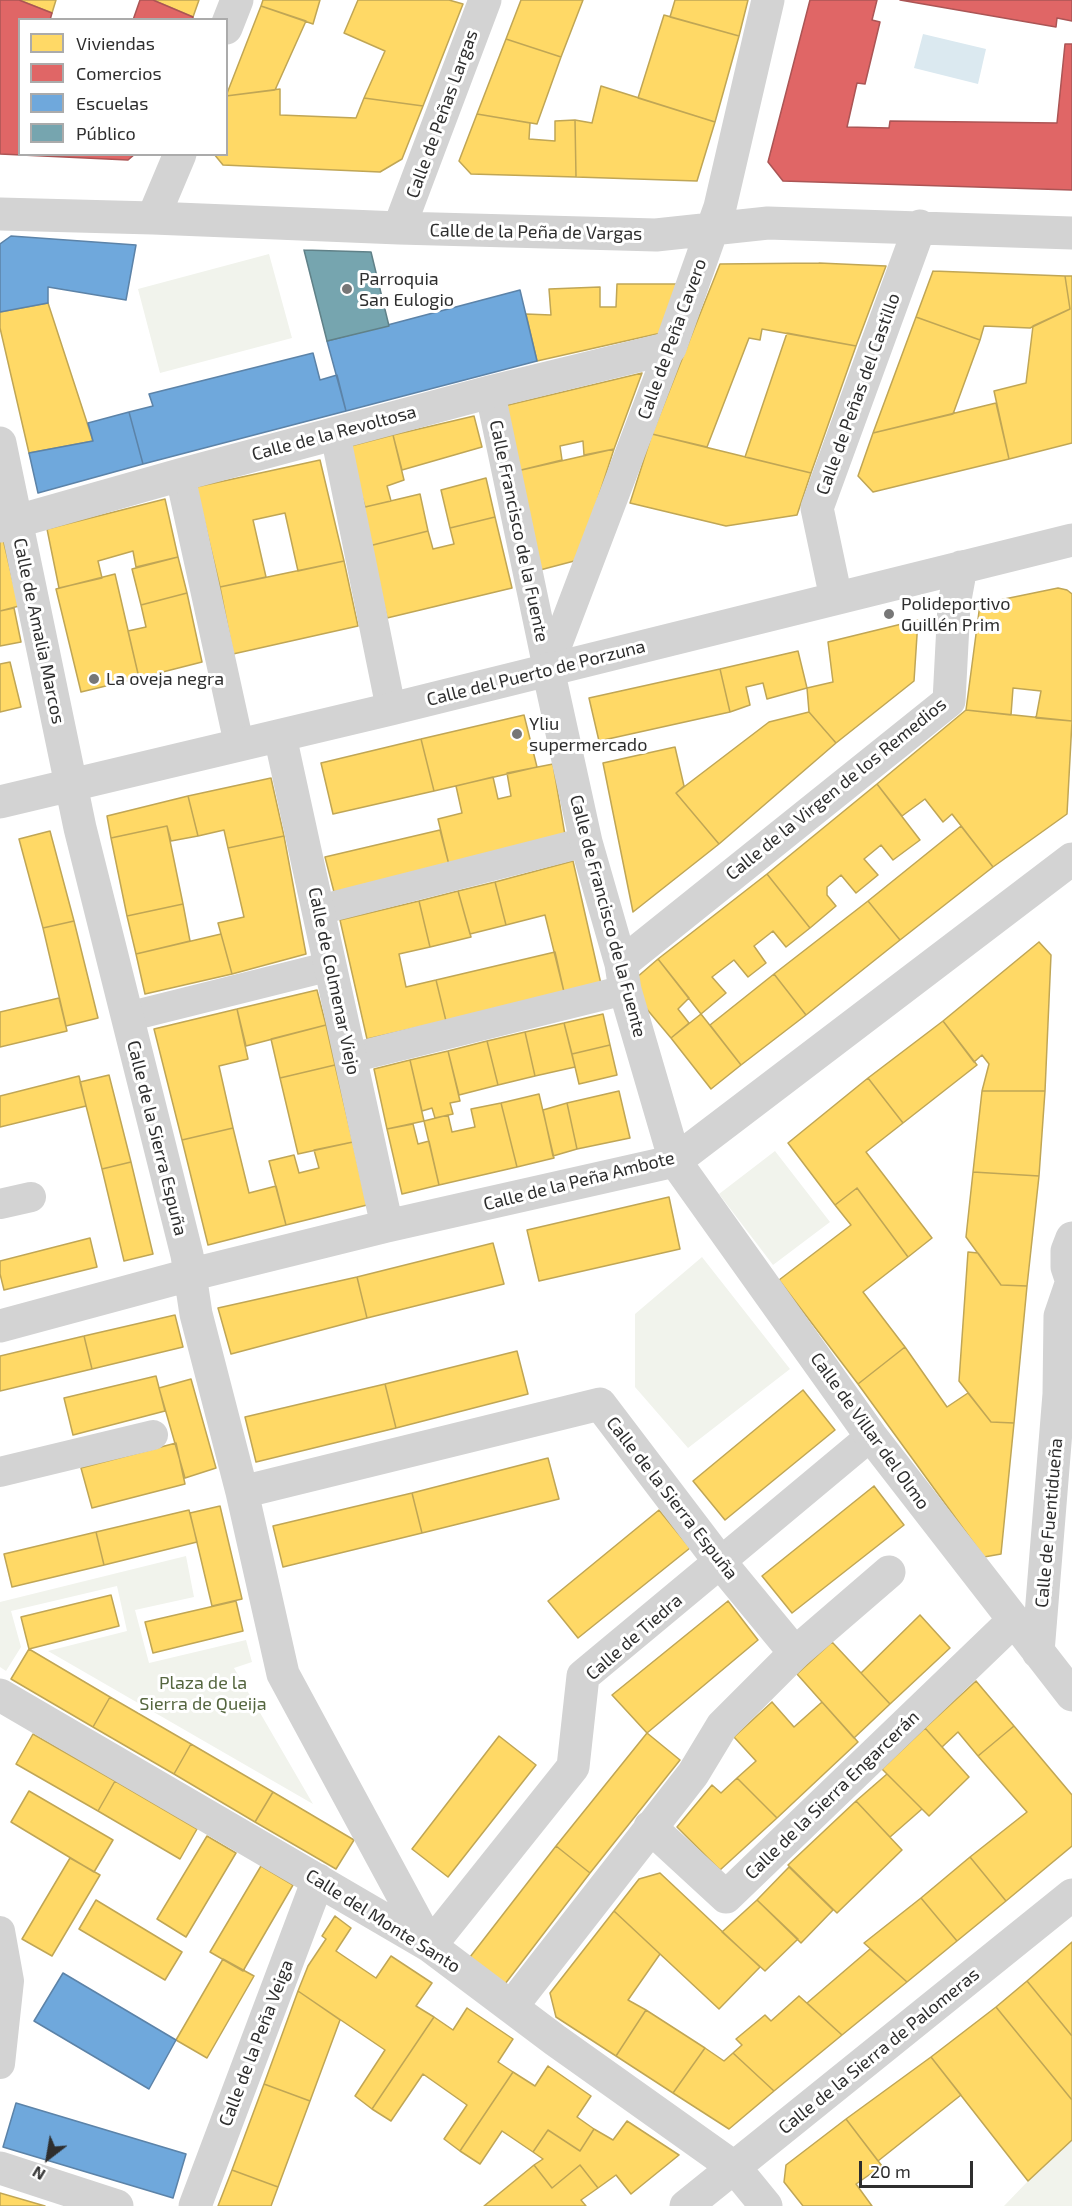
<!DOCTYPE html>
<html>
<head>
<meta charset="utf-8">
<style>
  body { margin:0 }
  #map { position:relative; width:1072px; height:2206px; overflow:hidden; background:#fff; font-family:"Exo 2",sans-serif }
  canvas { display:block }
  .legend { position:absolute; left:18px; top:18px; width:210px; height:138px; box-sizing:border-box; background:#fff; border:2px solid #ababab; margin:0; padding:8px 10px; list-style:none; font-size:18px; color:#2e2e2e }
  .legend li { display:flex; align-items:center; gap:12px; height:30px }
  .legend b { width:30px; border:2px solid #ababab }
  .north { position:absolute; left:18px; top:2128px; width:60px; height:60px; -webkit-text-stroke:4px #fff; paint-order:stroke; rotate:211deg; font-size:16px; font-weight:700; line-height:24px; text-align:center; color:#2e2e2e }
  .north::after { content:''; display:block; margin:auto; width:21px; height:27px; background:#2e2e2e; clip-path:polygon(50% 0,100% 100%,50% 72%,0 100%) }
  .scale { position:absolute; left:859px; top:2161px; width:114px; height:27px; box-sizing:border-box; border:3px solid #2e2e2e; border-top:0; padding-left:8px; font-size:18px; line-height:21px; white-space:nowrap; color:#2e2e2e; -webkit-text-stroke:4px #fff; paint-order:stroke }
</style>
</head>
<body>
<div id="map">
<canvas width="1072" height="2206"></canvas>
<ul class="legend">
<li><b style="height:16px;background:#ffd966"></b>Viviendas</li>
<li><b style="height:16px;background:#e06666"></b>Comercios</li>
<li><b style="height:16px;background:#6fa8dc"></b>Escuelas</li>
<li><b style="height:16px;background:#76a5af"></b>Público</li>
</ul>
<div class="north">N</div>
<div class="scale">20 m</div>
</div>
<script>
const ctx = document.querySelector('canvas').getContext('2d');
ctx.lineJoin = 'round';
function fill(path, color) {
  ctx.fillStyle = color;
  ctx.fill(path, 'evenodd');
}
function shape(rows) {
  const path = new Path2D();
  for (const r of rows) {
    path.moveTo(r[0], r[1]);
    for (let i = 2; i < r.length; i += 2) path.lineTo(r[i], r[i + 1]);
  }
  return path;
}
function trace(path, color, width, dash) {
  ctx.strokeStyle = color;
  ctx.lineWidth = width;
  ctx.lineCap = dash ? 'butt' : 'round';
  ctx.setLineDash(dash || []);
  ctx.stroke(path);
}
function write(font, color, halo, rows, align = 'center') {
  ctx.font = font + ' "Exo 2",sans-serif';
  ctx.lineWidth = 6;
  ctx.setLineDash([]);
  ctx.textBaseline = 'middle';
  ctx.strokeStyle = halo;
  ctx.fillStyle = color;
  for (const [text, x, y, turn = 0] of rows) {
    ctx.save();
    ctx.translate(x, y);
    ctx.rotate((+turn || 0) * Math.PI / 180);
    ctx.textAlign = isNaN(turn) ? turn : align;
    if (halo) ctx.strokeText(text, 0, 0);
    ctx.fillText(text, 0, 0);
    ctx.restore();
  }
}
fill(shape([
  [269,254,292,338,160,373,138,289],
  [775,1151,830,1222,773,1265,719,1194],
  [702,1257,790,1369,688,1448,635,1387,635,1314],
  [186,1556,194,1597,135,1610,149,1663,246,1640,252,1662,234,1668,313,1804,48,1651,127,1631,117,1586,11,1611,21,1647,6,1671,0,1667,0,1602],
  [1072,2140,1072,2206,1004,2206,1028,2181]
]), '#f1f3ec');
fill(shape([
  [923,34,986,49,978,84,914,68]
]), '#dbe9f0');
const homes = shape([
  [19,0,56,0,52,13,19,0],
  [153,0,199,0,193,17,153,0],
  [263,0,320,0,313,24,261,6,263,0],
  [358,0,449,0,463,4,423,106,364,98,385,51,344,33,358,0],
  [521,0,583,0,561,57,506,39,521,0],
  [675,0,748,0,739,36,670,17,675,0],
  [261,6,306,21,275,90,226,96,261,6],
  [664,15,739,36,715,122,638,98,664,15],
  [506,39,561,57,537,124,477,114,506,39],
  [601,86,715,122,697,181,576,177,575,120,592,123,601,86],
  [280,89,280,115,356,118,364,98,423,106,402,159,380,172,223,165,214,154,226,154,226,96,280,89],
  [477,114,530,123,529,139,555,141,555,121,575,120,576,177,471,174,459,161,477,114],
  [819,263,886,266,856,346,762,329,760,340,749,338,707,447,652,434,720,264,819,263],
  [933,271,1065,276,1070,309,1030,328,984,326,980,340,916,317,933,271],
  [1065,276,1072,276,1072,443,1009,459,994,391,1026,383,1033,326,1070,309,1065,276],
  [617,284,677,284,661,333,537,361,526,314,551,315,549,289,600,287,600,307,616,307,617,284],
  [48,303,93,441,29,453,0,328,0,312,48,303],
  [916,317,980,340,953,414,873,433,916,317],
  [787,333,856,346,811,473,745,457,787,333],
  [642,373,614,449,584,455,583,441,560,446,562,460,517,471,504,406,642,373],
  [996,403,1009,459,873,492,858,476,873,433,996,403],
  [474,416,482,447,402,470,393,435,474,416],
  [652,434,811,473,797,515,726,526,630,503,652,434],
  [393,435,404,480,387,486,391,501,365,507,347,447,393,435],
  [614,449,578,560,540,570,517,471,614,449],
  [320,460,344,561,298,571,285,513,253,520,266,577,220,587,196,487,320,460],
  [486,478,495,517,450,528,441,490,486,478],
  [420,494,428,531,369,546,361,508,420,494],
  [165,499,178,557,136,567,133,551,98,561,102,578,59,588,47,529,165,499],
  [495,517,512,588,387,618,369,546,428,531,433,549,454,544,450,528,495,517],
  [3,539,19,606,0,611,0,540,3,539],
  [178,557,187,593,141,605,132,569,178,557],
  [344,561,358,626,233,654,220,587,344,561],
  [115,574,139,678,81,692,56,589,115,574],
  [1058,588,1067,590,1072,594,1072,721,1036,718,1041,691,1013,688,1011,715,966,710,980,604,1058,588],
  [187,593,202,662,139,678,128,631,146,627,141,605,187,593],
  [14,608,21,642,0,646,0,611,14,608],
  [918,620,914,681,836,743,809,712,807,688,833,682,828,642,918,620],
  [798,651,807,688,767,699,763,683,746,687,750,705,730,712,720,669,798,651],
  [10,662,21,707,0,712,0,664,10,662],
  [720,669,730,712,599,741,589,698,720,669],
  [966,710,1072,721,1067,814,993,867,952,814,943,822,925,799,902,816,877,784,966,710],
  [809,712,836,743,719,844,676,793,769,722,809,712],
  [524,715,537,767,434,791,421,739,524,715],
  [421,739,434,791,333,814,321,763,421,739],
  [675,747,684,786,676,793,719,844,633,912,603,763,675,747],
  [553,764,565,835,449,865,438,819,462,813,456,786,493,777,498,799,511,796,507,773,553,764],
  [271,778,284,836,228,848,224,830,198,836,188,796,271,778],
  [877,784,920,840,893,860,881,845,864,859,878,875,856,893,841,875,827,887,827,895,836,906,810,928,767,874,877,784],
  [188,796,198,836,171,841,167,826,111,838,107,816,188,796],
  [167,826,183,904,127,916,111,838,167,826],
  [961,826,993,867,900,940,868,901,961,826],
  [440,830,449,865,334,892,325,857,440,830],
  [50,831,74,921,43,928,19,839,50,831],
  [284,836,306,954,232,974,218,923,244,917,228,848,284,836],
  [573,861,601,984,564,992,545,915,506,925,495,882,573,861],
  [767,874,810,928,786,947,773,931,754,946,766,963,748,977,734,960,712,977,726,993,701,1014,658,959,767,874],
  [495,882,506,925,470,934,458,891,495,882],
  [458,891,471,937,430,947,419,901,458,891],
  [419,901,430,947,399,954,406,987,436,980,446,1021,367,1039,340,920,419,901],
  [868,901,900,940,806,1015,774,974,868,901],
  [183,904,190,941,136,954,127,916,183,904],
  [74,921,98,1018,66,1026,43,928,74,921],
  [221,934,232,974,145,994,136,954,221,934],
  [1039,942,1051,955,1045,1091,982,1091,989,1064,982,1055,974,1062,943,1021,1039,942],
  [555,952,564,992,446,1021,436,980,555,952],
  [658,959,689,998,678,1009,689,1023,671,1038,640,1001,636,978,658,959],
  [774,974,806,1015,741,1065,710,1025,774,974],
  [317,990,326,1025,246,1046,237,1009,317,990],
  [59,998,67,1031,0,1047,0,1012,59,998],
  [237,1009,248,1059,219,1066,233,1128,182,1140,154,1029,237,1009],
  [603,1014,610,1045,572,1054,564,1023,603,1014],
  [701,1014,741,1065,711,1089,671,1038,701,1014],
  [943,1021,977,1065,903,1123,868,1078,943,1021],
  [564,1023,575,1067,535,1076,525,1032,564,1023],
  [326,1025,335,1065,280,1078,271,1039,326,1025],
  [525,1032,535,1076,498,1085,487,1041,525,1032],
  [487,1041,498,1085,459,1095,448,1051,487,1041],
  [610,1045,617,1075,579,1084,572,1054,610,1045],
  [448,1051,460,1101,450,1103,453,1114,435,1118,432,1108,422,1111,410,1060,448,1051],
  [410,1060,424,1121,387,1129,374,1069,410,1060],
  [335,1065,353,1142,298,1154,280,1078,335,1065],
  [109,1075,131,1162,102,1169,80,1082,109,1075],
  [79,1076,86,1106,0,1127,0,1096,79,1076],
  [868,1078,903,1123,866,1152,932,1238,908,1257,857,1188,835,1205,788,1143,868,1078],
  [619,1091,630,1138,577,1149,567,1103,619,1091],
  [982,1091,1045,1091,1039,1176,973,1172,982,1091],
  [539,1094,554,1158,517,1167,501,1103,539,1094],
  [501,1103,517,1167,439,1185,424,1121,448,1115,452,1132,475,1127,471,1109,501,1103],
  [567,1103,577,1149,553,1156,543,1110,567,1103],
  [413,1124,418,1144,429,1141,439,1185,402,1194,387,1129,413,1124],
  [233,1128,249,1193,276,1186,286,1225,208,1245,182,1140,233,1128],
  [353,1142,367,1205,286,1225,269,1161,294,1155,299,1173,319,1168,314,1150,353,1142],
  [131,1162,153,1254,124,1261,102,1169,131,1162],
  [973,1172,1039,1176,1027,1286,1001,1285,966,1237,973,1172],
  [857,1188,908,1257,863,1292,905,1347,858,1384,779,1280,851,1225,835,1205,857,1188],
  [669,1197,680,1249,539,1281,527,1230,669,1197],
  [90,1238,97,1267,4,1290,0,1274,0,1261,90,1238],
  [493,1243,504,1284,367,1318,357,1277,493,1243],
  [968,1252,978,1253,1001,1285,1027,1286,1014,1423,991,1422,959,1381,968,1252],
  [357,1277,367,1318,231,1354,218,1308,357,1277],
  [175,1315,183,1347,92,1369,84,1336,175,1315],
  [84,1336,92,1369,0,1391,0,1356,84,1336],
  [905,1347,947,1407,968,1393,991,1422,1014,1423,1001,1554,984,1557,858,1384,905,1347],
  [517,1351,528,1394,396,1428,385,1384,517,1351],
  [156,1376,165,1411,73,1435,64,1398,156,1376],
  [191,1379,216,1468,185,1478,159,1388,191,1379],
  [385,1384,396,1428,256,1462,245,1417,385,1384],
  [803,1390,835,1430,725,1520,693,1481,803,1390],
  [176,1443,185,1484,92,1508,81,1468,176,1443],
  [548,1458,559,1499,422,1533,412,1493,548,1458],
  [874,1486,904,1525,792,1613,762,1576,874,1486],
  [412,1493,422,1533,283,1567,273,1526,412,1493],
  [220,1506,242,1599,212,1606,190,1513,220,1506],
  [189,1510,197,1542,104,1565,96,1532,189,1510],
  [659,1510,690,1548,578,1638,548,1601,659,1510],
  [96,1532,104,1565,12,1587,4,1554,96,1532],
  [111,1595,119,1626,29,1649,21,1617,111,1595],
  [236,1601,243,1631,153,1653,145,1622,236,1601],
  [728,1601,758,1640,647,1733,612,1695,728,1601],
  [920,1615,950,1648,890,1704,861,1673,920,1615],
  [832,1642,890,1704,854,1738,797,1674,832,1642],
  [29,1649,110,1697,93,1727,11,1679,29,1649],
  [976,1681,1014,1726,978,1756,958,1732,942,1747,925,1728,976,1681],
  [110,1697,191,1744,174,1774,93,1727,110,1697],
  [772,1702,794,1727,822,1702,858,1742,777,1818,737,1778,756,1761,734,1737,772,1702],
  [1014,1726,1072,1795,1072,1846,1006,1901,970,1857,1027,1812,978,1756,1014,1726],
  [925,1728,969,1777,929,1816,882,1769,925,1728],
  [647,1733,680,1760,590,1873,556,1846,647,1733],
  [33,1734,115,1781,98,1811,16,1764,33,1734],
  [499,1736,536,1765,448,1877,412,1849,499,1736],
  [191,1744,273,1792,255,1822,174,1774,191,1744],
  [887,1774,922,1809,890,1837,856,1801,887,1774],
  [737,1778,777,1818,720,1870,677,1827,712,1785,721,1793,737,1778],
  [115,1781,197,1829,180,1859,98,1811,115,1781],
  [29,1791,113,1840,94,1872,11,1822,29,1791],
  [273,1792,354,1840,336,1869,255,1822,273,1792],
  [856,1801,902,1850,837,1913,788,1865,856,1801],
  [207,1836,236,1853,186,1937,157,1919,207,1836],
  [556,1846,590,1873,505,1984,470,1957,556,1846],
  [970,1857,1006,1901,957,1941,921,1898,970,1857],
  [70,1858,100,1875,52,1956,22,1939,70,1858],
  [261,1866,293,1885,243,1971,210,1952,261,1866],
  [789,1867,833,1910,801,1943,757,1900,789,1867],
  [660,1873,760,1967,719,2009,614,1911,639,1879,660,1873],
  [921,1898,957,1941,907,1982,864,1943,921,1898],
  [96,1900,182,1952,165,1980,79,1929,96,1900],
  [757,1900,798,1939,765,1971,722,1932,757,1900],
  [614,1911,660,1954,628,2000,646,2010,616,2056,556,2017,550,1993,614,1911],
  [335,1916,351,1928,336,1951,376,1978,391,1956,432,1983,416,2006,434,2017,372,2109,355,2096,385,2050,298,1991,308,1966,326,1939,322,1936,335,1916],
  [1072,1942,1072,2036,1027,1981,1072,1942],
  [870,1949,907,1982,842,2035,807,2003,870,1949],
  [223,1959,254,1976,207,2058,176,2040,223,1959],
  [1027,1981,1072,2036,1072,2100,996,2007,1027,1981],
  [298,1991,340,2020,310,2101,264,2084,298,1991],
  [799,1996,842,2035,774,2091,733,2053,742,2045,736,2039,765,2015,771,2021,799,1996],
  [996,2007,1072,2100,1072,2140,1028,2181,931,2057,996,2007],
  [467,2008,513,2039,498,2062,513,2072,460,2151,444,2139,467,2105,423,2074,391,2121,372,2109,434,2017,453,2030,467,2008],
  [646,2010,705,2048,673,2093,616,2056,646,2010],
  [705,2048,724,2061,733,2053,774,2091,729,2129,673,2093,705,2048],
  [931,2057,961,2095,878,2161,846,2119,931,2057],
  [548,2066,591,2096,577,2117,594,2129,580,2151,548,2130,533,2152,502,2131,480,2164,460,2151,513,2072,535,2086,548,2066],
  [264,2084,310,2101,278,2187,232,2170,264,2084],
  [846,2119,882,2166,856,2184,872,2206,803,2206,784,2182,786,2165,846,2119],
  [627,2121,679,2155,631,2194,616,2175,598,2188,580,2165,552,2188,534,2165,543,2159,533,2152,548,2130,580,2151,594,2129,613,2140,627,2121],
  [534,2165,552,2188,580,2165,598,2188,581,2200,586,2206,484,2206,534,2165],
  [232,2170,278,2187,271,2206,218,2206,232,2170],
  [0,2193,45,2206,0,2206,0,2193]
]);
fill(homes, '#ffd966');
trace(homes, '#c0a655', 1.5);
const shops = shape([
  [0,0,19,0,52,13,50,20,20,20,20,154,135,154,128,160,0,154,0,0],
  [140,0,153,0,193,17,192,20,133,20,140,0],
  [810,0,877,0,872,20,880,22,865,84,857,83,847,127,889,128,890,121,1057,123,1065,44,1072,44,1072,190,783,181,768,162,810,0],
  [900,0,1072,0,1072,21,1057,18,1056,27,900,0]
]);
fill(shops, '#e06666');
trace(shops, '#ab5555', 1.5);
const schools = shape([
  [11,236,136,245,126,300,48,287,48,303,0,312,0,244,11,236],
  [520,290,537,361,346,411,327,341,520,290],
  [313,353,320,380,337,375,346,411,143,464,129,412,153,406,149,394,313,353],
  [129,412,143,464,38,493,29,453,93,441,88,423,129,412],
  [63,1973,176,2040,149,2089,34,2021,63,1973],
  [16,2103,186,2154,173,2198,3,2147,16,2103]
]);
fill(schools, '#6fa8dc');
trace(schools, '#5c83a8', 1.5);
const public = shape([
  [304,250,371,252,389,326,327,341,304,250]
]);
fill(public, '#76a5af');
trace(public, '#608188', 1.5);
trace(shape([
  [490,392,548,669],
  [335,433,391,709],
  [180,475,239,744],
  [548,669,670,348],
  [319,910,586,842],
  [127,1017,331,966],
  [351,1058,625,990],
  [0,1204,31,1197],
  [0,1472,153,1435],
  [720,1562,871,1436],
  [0,1931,9,1981,0,2064]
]), '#d3d3d3', 30);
trace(shape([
  [226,28,237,0],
  [0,214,153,218,399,228,656,235,768,223,1072,233],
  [153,218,180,154],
  [399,228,485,0],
  [0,443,80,828,187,1255,196,1314,242,1492,283,1674,430,1946,573,1767,583,1676,720,1562],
  [0,526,180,475,490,392,670,348,720,207,768,0],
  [836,598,817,508,920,226],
  [548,669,586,842,621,964,625,990,675,1161,871,1436,1072,1695],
  [280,736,387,1226],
  [0,802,391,709,1072,540],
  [621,964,949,701,954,605,961,567],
  [1072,1238,1067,1251,1067,1267,1072,1282],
  [0,1326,189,1275,387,1226,675,1161,1072,859],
  [242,1492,600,1404,720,1562,795,1653],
  [1038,1652,1059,1394,1060,1316,1072,1281],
  [0,1695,430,1946,555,2040,735,2168,766,2206],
  [650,1827,726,1897,1013,1621],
  [512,2006,693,1774,722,1726,795,1653,889,1572],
  [0,2168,117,2206],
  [195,2206,318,1880],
  [686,2206,1072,1895]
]), '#d3d3d3', 33);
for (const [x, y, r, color] of [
  [347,289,6,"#777"],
  [889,614,6,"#777"],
  [94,679,6,"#777"],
  [517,734,6,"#777"]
]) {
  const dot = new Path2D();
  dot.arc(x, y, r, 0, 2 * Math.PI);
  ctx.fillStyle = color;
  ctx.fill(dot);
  trace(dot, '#fff', 2);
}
write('18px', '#2e2e2e', '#fff', [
  ["Calle de Peñas Largas",442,114,-70],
  ["Calle de la Peña de Vargas",536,232,1],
  ["Calle de Peña Cavero",672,339,-70],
  ["Calle de Peñas del Castillo",858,394,-70],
  ["Calle de la Revoltosa",334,433,-15],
  ["Calle Francisco de la Fuente",519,531,78],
  ["Calle de Amalia Marcos",39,631,78],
  ["Calle del Puerto de Porzuna",536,673,-14],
  ["Calle de la Virgen de los Remedios",836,789,-39],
  ["Calle de Francisco de la Fuente",608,916,75],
  ["Calle de Colmenar Viejo",334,981,78],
  ["Calle de la Sierra Espuña",157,1138,76],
  ["Calle de la Peña Ambote",579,1181,-14],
  ["Calle de Villar del Olmo",870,1431,54],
  ["Calle de la Sierra Espuña",672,1498,52],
  ["Calle de Fuentidueña",1049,1523,-85],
  ["Calle de Tiedra",634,1637,-41],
  ["Calle de la Sierra Engarcerán",832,1795,-44],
  ["Calle del Monte Santo",383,1921,32],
  ["Calle de la Peña Veiga",256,2043,-69],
  ["Calle de la Sierra de Palomeras",879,2051,-39]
]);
write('18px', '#2e2e2e', '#fff', [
  ["Parroquia",359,279],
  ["San Eulogio",359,300],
  ["Polideportivo",901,604],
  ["Guillén Prim",901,625],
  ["La oveja negra",106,679],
  ["Yliu",529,724],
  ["supermercado",529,745]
], 'left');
write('18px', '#55663f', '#fff', [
  ["Plaza de la",203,1683],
  ["Sierra de Queija",203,1704]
]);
</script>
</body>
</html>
